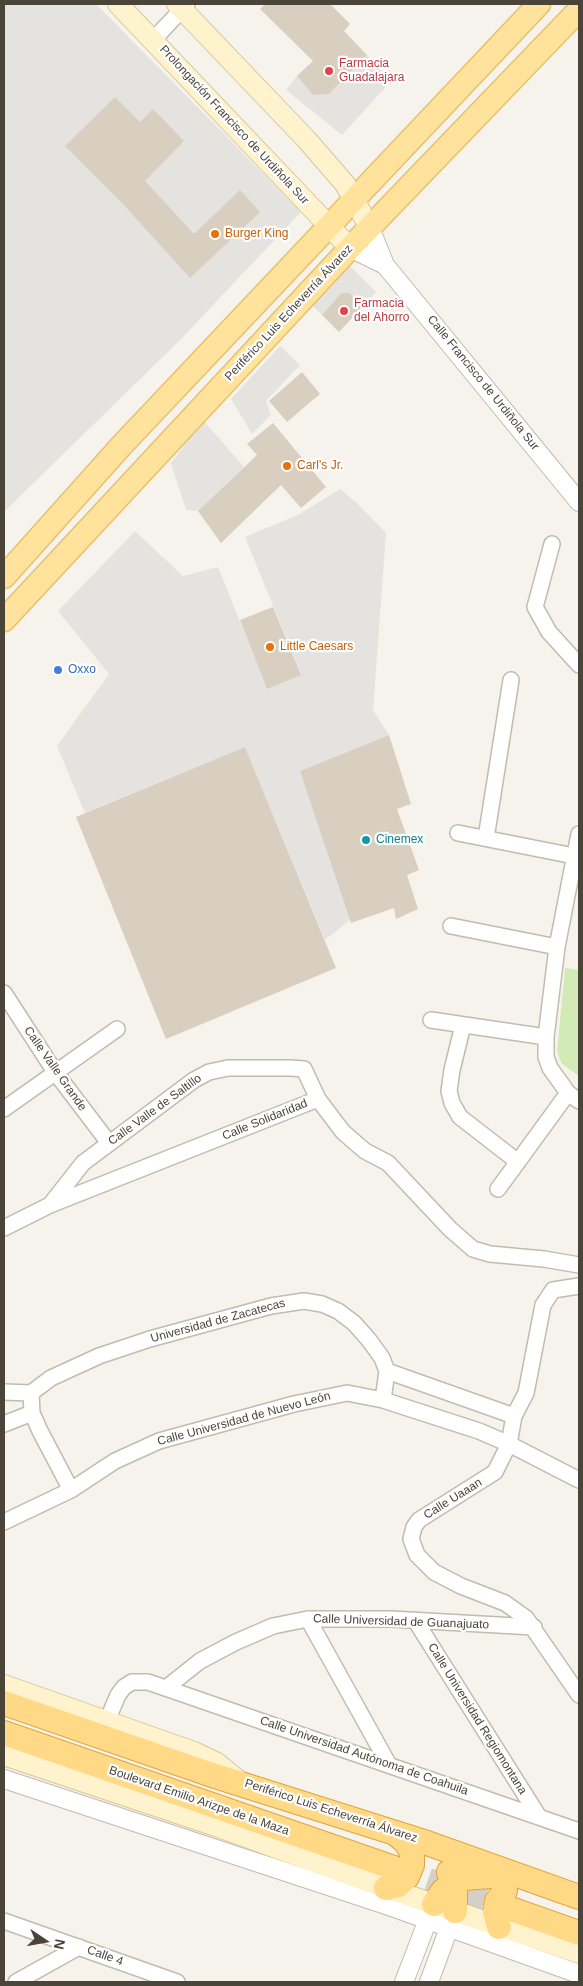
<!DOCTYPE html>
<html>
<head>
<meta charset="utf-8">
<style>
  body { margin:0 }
  #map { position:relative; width:583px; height:1986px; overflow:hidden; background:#f6f3ec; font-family:Helvetica,sans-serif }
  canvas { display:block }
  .frame { position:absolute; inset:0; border:5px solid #4b4439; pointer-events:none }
  .north { position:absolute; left:20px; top:1916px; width:50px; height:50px; -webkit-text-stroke:4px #fff; paint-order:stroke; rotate:102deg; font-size:14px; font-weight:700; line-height:20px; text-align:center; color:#4b4439 }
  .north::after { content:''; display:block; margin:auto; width:18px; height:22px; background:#4b4439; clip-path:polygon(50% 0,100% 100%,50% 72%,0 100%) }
</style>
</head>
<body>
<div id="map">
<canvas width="583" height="1986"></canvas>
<div class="frame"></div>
<div class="north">N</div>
</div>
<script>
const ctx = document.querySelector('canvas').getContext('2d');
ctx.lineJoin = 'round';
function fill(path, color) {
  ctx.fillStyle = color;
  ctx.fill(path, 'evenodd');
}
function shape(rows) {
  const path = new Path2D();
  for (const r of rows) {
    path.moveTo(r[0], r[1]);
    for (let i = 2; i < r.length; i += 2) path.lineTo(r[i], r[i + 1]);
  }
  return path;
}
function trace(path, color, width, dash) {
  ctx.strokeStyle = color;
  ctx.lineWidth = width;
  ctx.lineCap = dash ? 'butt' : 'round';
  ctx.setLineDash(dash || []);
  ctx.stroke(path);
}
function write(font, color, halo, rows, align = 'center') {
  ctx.font = font + ' Helvetica,sans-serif';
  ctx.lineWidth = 4.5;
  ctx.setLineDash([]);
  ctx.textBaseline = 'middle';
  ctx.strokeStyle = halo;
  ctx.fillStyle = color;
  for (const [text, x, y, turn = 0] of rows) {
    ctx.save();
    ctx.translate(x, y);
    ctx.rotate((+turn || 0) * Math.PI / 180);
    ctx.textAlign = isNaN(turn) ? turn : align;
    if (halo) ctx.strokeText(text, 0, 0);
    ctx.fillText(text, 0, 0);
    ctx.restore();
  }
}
fill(shape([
  [565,968,579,970,579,1076,562,1064,557,1052]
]), '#d2eab5');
fill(shape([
  [4,4,96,4,301,212,180,340,4,512],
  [367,55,391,81,342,135,286,90,297,76,313,95,329,94],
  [347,263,376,292,363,306,349,293,341,293,322,315,310,303],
  [280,346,300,365,266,401,271,415,252,434,231,399],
  [203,420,244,467,198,511,186,510,171,463],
  [340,489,356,502,386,533,373,710,389,735,300,771,357,914,325,940,245,747,85,813,57,746,109,674,58,611,135,531,183,576,218,567,267,688,301,674,245,537,298,515]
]), '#e5e3e0');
fill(shape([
  [265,4,330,4,350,24,344,31,367,55,329,94,313,95,297,76,313,61,260,9],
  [115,97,140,122,153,109,184,141,145,181,194,234,240,190,260,212,190,278,122,203,65,146],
  [341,293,349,293,363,306,339,332,322,315],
  [302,372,320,394,287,422,269,401],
  [273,423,326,487,301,508,281,485,221,543,198,511,257,455,247,444],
  [273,607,301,675,267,689,240,620],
  [389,735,411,804,397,809,419,870,407,875,418,909,396,919,394,908,351,923,300,771],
  [245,747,336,968,166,1039,76,817]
]), '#d8cfc1');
trace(shape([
  [394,1868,508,1908]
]), '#d4d0c8', 24, [24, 12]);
const minor = shape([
  [154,39,187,4],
  [552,544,535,607,549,632,579,665],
  [458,833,574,856],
  [579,834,557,947,546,1037,546,1057,550,1068,568,1093,579,1101],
  [486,838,511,680],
  [451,926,557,947],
  [4,993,55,1072,109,1143],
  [431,1020,546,1037],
  [463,1025,452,1070,449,1091,452,1103,460,1117,518,1162],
  [4,1109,117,1029],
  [498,1189,568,1093],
  [50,1205,83,1163,194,1080,209,1072,228,1068,291,1068,304,1069,318,1099,343,1132,365,1151,388,1163,450,1229,473,1249,490,1254,544,1259,579,1265],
  [4,1228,50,1205,318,1099],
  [579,1286,553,1290,543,1305,526,1393,514,1416,509,1444,495,1472,419,1520,414,1527,411,1539,417,1555,434,1572,461,1586,505,1603,526,1618,579,1695],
  [387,1371,514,1416],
  [4,1392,31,1393],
  [31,1393,51,1378,99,1356,150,1339,271,1306,304,1301,322,1304,338,1311,354,1323,369,1340,382,1358,387,1371,383,1400],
  [31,1393,32,1413,40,1431,71,1490],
  [4,1424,32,1413],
  [4,1522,71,1490,115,1461,159,1441,294,1404,347,1393,383,1400,479,1431,509,1444,579,1480],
  [308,1619,389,1765],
  [415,1620,539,1817],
  [166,1688,200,1661,236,1642,273,1626,308,1619,391,1619,534,1627],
  [107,1721,118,1695,124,1687,132,1682,148,1682,579,1831],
  [4,1921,177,1982],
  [16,1982,79,1947]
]);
const tertiary = shape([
  [370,228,385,265,579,502],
  [350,248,385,265],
  [4,1779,392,1907,579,1974],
  [404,1982,432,1909],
  [429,1982,453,1917]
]);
const secondary = shape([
  [118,4,350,248],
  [177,4,306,139,345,184,370,228],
  [4,1685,194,1752,217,1763,239,1781],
  [4,1755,219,1827,386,1888,579,1953]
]);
const primary = shape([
  [4,577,122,445,539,4],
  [4,620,350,248,579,10]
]);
const trunk = shape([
  [4,1703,209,1774,427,1843,579,1897],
  [4,1733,394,1868],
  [449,1872,455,1892,455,1911],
  [386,1888,398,1885,407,1877,412,1865,412,1853,406,1842,396,1834],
  [434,1904,443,1891,453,1883,464,1878,504,1875],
  [508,1908,579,1933],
  [499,1927,495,1912,497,1901,505,1891]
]);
trace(minor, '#c2bbae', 18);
trace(tertiary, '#c2bbae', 20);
trace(secondary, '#d6c79b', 22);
trace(primary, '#e6c16a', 25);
trace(trunk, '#e0a43c', 26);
trace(minor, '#fff', 15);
trace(tertiary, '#fff', 18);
trace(secondary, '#fff3cd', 20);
trace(primary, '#ffe39c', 22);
trace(trunk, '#ffd985', 24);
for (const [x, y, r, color] of [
  [329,71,5,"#e0444e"],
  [215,234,5,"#e8710a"],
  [344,311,5,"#e0444e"],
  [287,466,5,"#e8710a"],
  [270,647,5,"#e8710a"],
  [58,670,5,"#3f7fe0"],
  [366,840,5,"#0f9aa8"]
]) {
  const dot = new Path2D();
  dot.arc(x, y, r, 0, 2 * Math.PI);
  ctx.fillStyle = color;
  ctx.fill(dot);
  trace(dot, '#fff', 2);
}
write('12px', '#be3a42', '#fff', [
  ["Farmacia",339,64],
  ["Guadalajara",339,78],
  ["Farmacia",354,304],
  ["del Ahorro",354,318]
], 'left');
write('12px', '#4b4439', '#fff', [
  ["Prolongación Francisco de Urdiñola Sur",234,125,47],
  ["Periférico Luis Echeverría Álvarez",289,313,-47],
  ["Calle Francisco de Urdiñola Sur",483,383,51],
  ["Calle Valle Grande",55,1069,55],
  ["Calle Valle de Saltillo",155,1110,-36],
  ["Calle Solidaridad",265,1120,-22],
  ["Universidad de Zacatecas",218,1321,-15],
  ["Calle Universidad de Nuevo León",244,1419,-15],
  ["Calle Uaaan",453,1499,-32],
  ["Calle Universidad de Guanajuato",401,1622,2],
  ["Calle Universidad Regiomontana",477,1719,58],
  ["Calle Universidad Autónoma de Coahuila",364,1756,19],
  ["Boulevard Emilio Arizpe de la Maza",199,1801,19],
  ["Periférico Luis Echeverría Álvarez",331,1811,18],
  ["Calle 4",105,1956,20]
]);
write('12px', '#c56008', '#fff', [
  ["Burger King",225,234],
  ["Carl's Jr.",297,466],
  ["Little Caesars",280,647]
], 'left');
write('12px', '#366cbe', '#fff', [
  ["Oxxo",68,670]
], 'left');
write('12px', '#0d838f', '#fff', [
  ["Cinemex",376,840]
], 'left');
</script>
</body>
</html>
